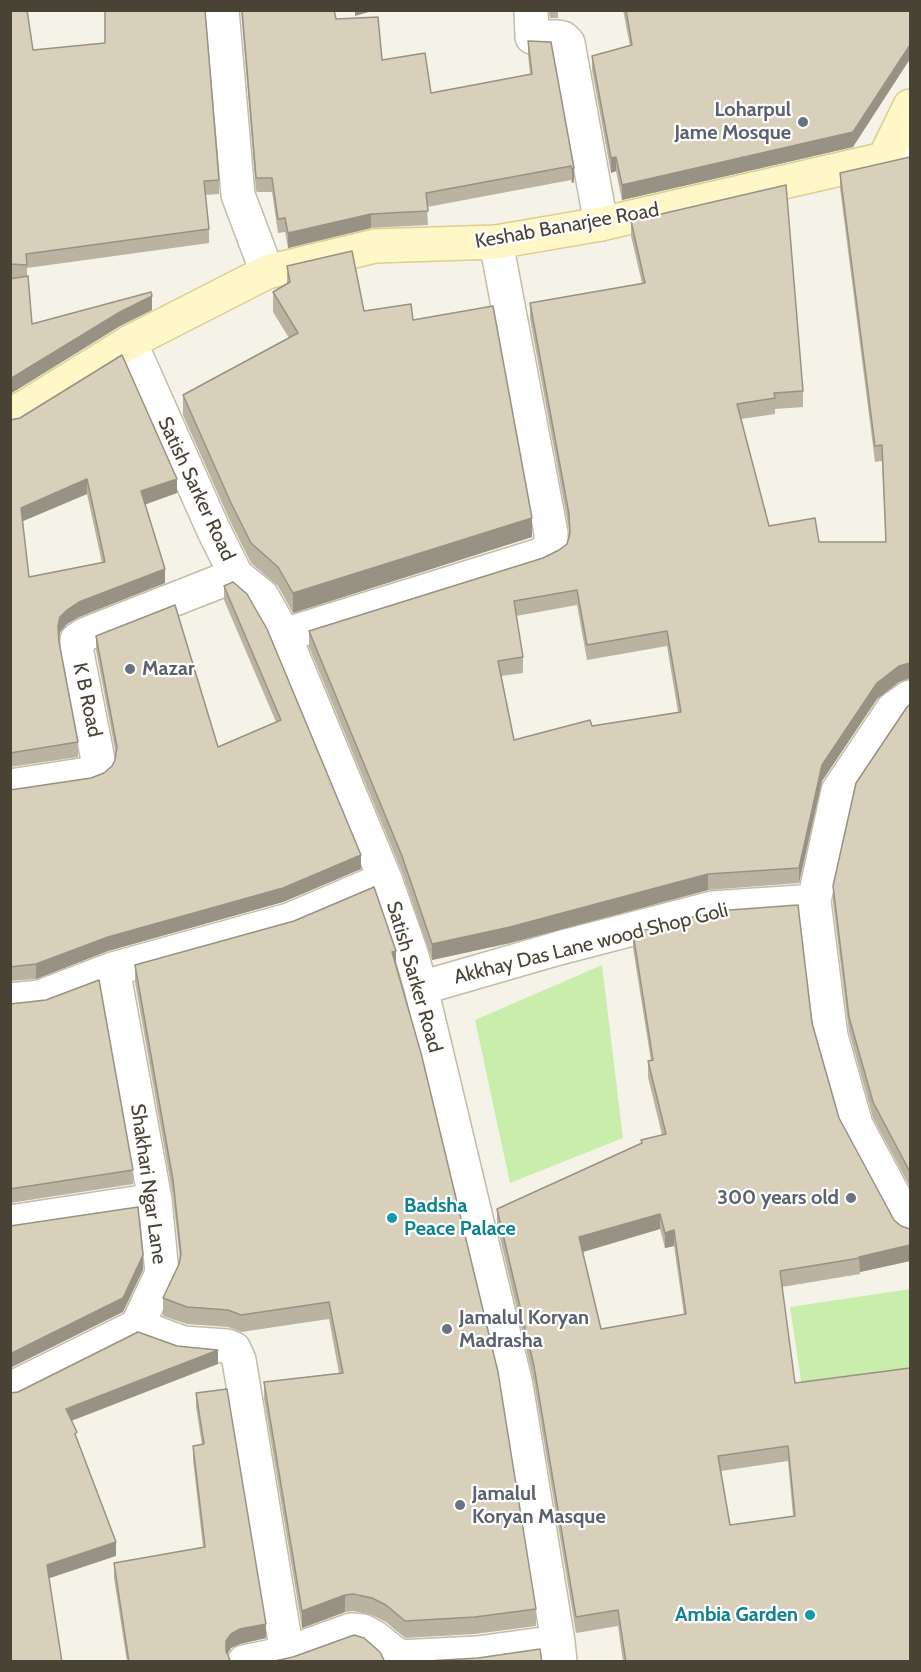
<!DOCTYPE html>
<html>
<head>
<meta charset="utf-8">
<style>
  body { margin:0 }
  #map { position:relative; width:921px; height:1672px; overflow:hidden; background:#f5f2e7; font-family:Cabin,sans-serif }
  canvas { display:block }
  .frame { position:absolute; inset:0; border:12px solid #494335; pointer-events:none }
</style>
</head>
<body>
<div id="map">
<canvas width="921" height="1672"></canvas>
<div class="frame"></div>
</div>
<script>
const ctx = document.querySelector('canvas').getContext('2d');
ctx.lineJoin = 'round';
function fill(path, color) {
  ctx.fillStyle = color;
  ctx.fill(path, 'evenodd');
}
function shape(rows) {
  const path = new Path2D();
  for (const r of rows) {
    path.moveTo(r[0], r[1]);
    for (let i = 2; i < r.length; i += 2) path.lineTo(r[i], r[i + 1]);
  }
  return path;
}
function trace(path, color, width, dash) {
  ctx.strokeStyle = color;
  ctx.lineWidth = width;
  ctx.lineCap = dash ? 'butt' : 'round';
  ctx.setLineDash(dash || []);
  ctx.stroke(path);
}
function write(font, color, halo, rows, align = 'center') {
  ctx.font = font + ' Cabin,sans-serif';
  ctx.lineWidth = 4.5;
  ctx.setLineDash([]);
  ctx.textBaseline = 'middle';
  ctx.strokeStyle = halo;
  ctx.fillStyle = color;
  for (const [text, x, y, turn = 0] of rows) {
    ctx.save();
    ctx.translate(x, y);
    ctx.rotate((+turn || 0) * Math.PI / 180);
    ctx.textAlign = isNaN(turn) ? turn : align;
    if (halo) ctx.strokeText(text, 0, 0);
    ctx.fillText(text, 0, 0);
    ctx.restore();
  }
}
fill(shape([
  [602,965,623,1138,510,1183,475,1020],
  [910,1289,910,1371,802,1387,790,1307]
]), '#c9eeab');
const minor = shape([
  [222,10,238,195,267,272],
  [531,10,532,37,557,37,563,38,568,43,601,224],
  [884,159,910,155],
  [130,342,214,531,236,575,262,596,284,635,385,879,411,953,421,988,516,1385,558,1642,560,1662],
  [284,635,537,556,551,549,551,533,496,242],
  [10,786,88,774,96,770,99,765,77,653,77,640,86,634,236,575],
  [814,901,838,791,893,709,910,697],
  [421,988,559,948,713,908,814,901,831,1036,856,1125,910,1226],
  [10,1000,40,997,113,969,289,920,385,879],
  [10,1222,155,1200],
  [137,1326,183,1343,227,1346,234,1349,239,1360,287,1653],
  [10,1389,137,1326,162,1273,155,1200,113,969],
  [244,1662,287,1653,351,1630,363,1631,374,1637,399,1657],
  [398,1662,399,1657,477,1653,558,1642]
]);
const secondary = shape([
  [10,416,130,342,267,272,375,246,496,242,601,224,884,159,910,106]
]);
trace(minor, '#c2bca8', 36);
trace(secondary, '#dacf91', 36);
trace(minor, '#fff', 33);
trace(secondary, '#fff7c7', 33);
fill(shape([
  [10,10,33,50,219,180,219,194,205,195,209,229,209,243,27,268,27,277,32,324,152,310,120,326,10,394,16,278,10,278],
  [241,10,334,10,336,19,382,60,431,93,530,74,528,55,528,41,551,42,574,182,572,183,571,180,427,207,428,225,371,228,288,248,285,232,278,233,272,192,257,192,256,191],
  [549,10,558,10,558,18,550,18],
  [623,10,910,10,853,147,622,200,616,171,611,173,592,70,592,56,630,46],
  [910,157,910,679,899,682,877,699,822,781,799,883,708,890,510,943,432,960,402,872,309,647,309,631,543,558,559,550,567,544,570,534,569,530,530,319,530,303,642,283,631,236,631,221,803,391,803,407,775,409,775,414,741,419,769,526,819,542,886,542,882,461,875,462,840,188,840,173],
  [577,605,587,660,667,646,678,712,592,726,514,740,501,676,523,673,523,657,516,616],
  [287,266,364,311,413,320,532,537,293,613,278,586,251,563,231,523,183,415,183,395,289,338,273,312,273,292,287,283],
  [10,420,177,493,145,504,165,583,79,617,67,624,60,632,59,642,78,742,78,757,10,767],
  [87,494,102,563,29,577,22,521],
  [224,586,361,869,283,902,108,951,36,979,10,981,10,790,91,778,104,773,112,766,115,760,116,755,96,650,96,636,218,747,276,722,224,600],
  [910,704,910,1187,873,1118,849,1032,833,902,833,886],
  [633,933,812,1023,839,1118,910,1261,860,1272,860,1274,782,1287,795,1383,910,1662,623,1662,618,1626,576,1633,534,1382,497,1225,497,1209,641,1144,641,1140,662,1135,648,1077,648,1061,651,1061,633,948],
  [660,1229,665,1248,674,1246,684,1315,601,1329,583,1252],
  [788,1461,793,1516,730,1525,721,1471],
  [135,965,396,965,536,1609,536,1626,475,1634,405,1638,386,1622,372,1615,353,1611,345,1612,302,1628,264,1399,264,1382,339,1373,329,1319,241,1332,228,1327,187,1324,163,1316,163,1298,179,1264,180,1260,173,1197,135,982],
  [10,1004,133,1170,133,1184,10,1203],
  [196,1393,266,1638,240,1644,231,1648,227,1654,230,1660,232,1662,127,1662,114,1578,114,1563,203,1547,193,1460,193,1446,202,1445,196,1407]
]), '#bab3a1');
fill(shape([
  [355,10,376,10,355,16],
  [910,45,910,59,853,147,622,200,622,185],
  [616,157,616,171,611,173,611,158],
  [574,168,574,182,572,183,572,169],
  [371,214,371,228,288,248,288,233],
  [152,296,152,310,120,326,10,394,10,379,120,312],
  [87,479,87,494,21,522,21,508],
  [177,479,177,493,141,506,141,491],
  [532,518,532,537,293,613,293,593],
  [165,569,165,583,79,617,67,624,60,632,58,640,58,626,60,617,67,610,79,602],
  [909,663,909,678,899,682,877,699,822,781,799,883,799,868,822,765,877,683,899,666],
  [361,855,361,869,283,902,108,951,36,979,36,964,108,937],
  [708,874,708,890,510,943,432,960,432,944],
  [396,951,396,968,392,952],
  [660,1214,660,1229,579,1253,579,1237],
  [674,1230,674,1246,665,1248,665,1233],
  [910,1245,910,1261,860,1272,859,1257],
  [143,1255,143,1270,123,1312,10,1368,10,1354],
  [218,1350,218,1364,66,1423,66,1409],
  [116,1542,116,1556,47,1579,47,1565],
  [345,1595,345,1612,302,1628,302,1611],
  [266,1624,266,1638,240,1644,231,1648,226,1656,226,1662,226,1641,231,1634,240,1629]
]), '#979283');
const building = shape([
  [10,10,27,10,33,50,105,43,105,10,205,10,219,180,204,181,209,229,26,254,27,265,10,264,10,10],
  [242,10,334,10,336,19,378,17,382,60,425,53,431,93,532,74,528,41,551,42,574,168,572,169,571,166,426,193,428,211,371,214,288,233,285,218,278,219,272,178,257,178,256,177,242,10],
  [626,10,910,10,910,45,853,132,622,185,616,157,611,158,592,56,632,45,626,10],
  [910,157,910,663,899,666,877,683,822,765,799,868,708,874,510,927,432,944,402,856,309,631,543,558,559,550,567,544,570,533,569,514,530,303,645,283,631,221,786,185,803,391,774,393,775,398,737,404,769,526,815,518,819,542,886,542,882,445,875,446,840,173,910,157],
  [577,590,587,645,667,631,681,712,592,726,590,720,514,740,498,661,523,657,514,601,577,590],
  [352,251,364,311,411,304,413,320,493,306,532,518,293,593,278,567,251,543,231,503,183,395,298,333,273,292,290,282,287,266,352,251],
  [28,276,32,324,151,292,152,296,120,312,10,379,10,279,28,276],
  [122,355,177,479,141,491,165,569,79,602,67,610,60,617,58,626,59,642,78,742,10,753,10,420,20,418,122,355],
  [87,479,105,562,29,577,21,508,87,479],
  [233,582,247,594,267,629,361,855,283,888,108,937,36,964,10,967,10,790,91,778,104,773,112,766,115,760,117,747,96,636,175,605,218,747,281,720,224,586,233,582],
  [910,704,910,1172,873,1102,849,1017,833,886,856,783,907,707,910,704],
  [374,887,396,951,392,952,421,1053,498,1372,536,1609,475,1617,405,1621,386,1605,372,1598,353,1594,345,1595,302,1611,264,1382,343,1373,329,1302,241,1315,228,1310,187,1307,163,1298,179,1264,181,1254,173,1180,135,965,294,921,374,887],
  [798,905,812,1023,839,1118,894,1220,901,1226,910,1229,910,1245,859,1257,860,1258,780,1271,795,1383,910,1368,910,1662,626,1662,618,1610,576,1617,534,1366,497,1209,642,1143,641,1140,666,1134,648,1061,653,1060,633,933,716,911,798,905],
  [660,1214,665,1233,674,1230,686,1314,601,1329,579,1237,660,1214],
  [788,1446,795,1516,730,1525,718,1456,788,1446],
  [99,980,133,1170,10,1189,10,1004,46,1000,99,980],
  [138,1207,143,1255,123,1298,10,1354,10,1226,138,1207],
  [138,1332,177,1346,218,1350,66,1409,77,1432,75,1434,116,1542,47,1565,62,1662,10,1662,10,1393,18,1392,138,1332],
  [227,1389,266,1624,240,1629,231,1634,226,1641,226,1651,230,1660,232,1662,129,1662,114,1563,205,1547,193,1446,204,1444,196,1393,227,1389],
  [354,1635,364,1638,380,1652,385,1662,270,1662,293,1657,354,1635],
  [540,1649,542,1662,410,1662,478,1658,540,1649]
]);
fill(building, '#d8d0bb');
trace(building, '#979283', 1.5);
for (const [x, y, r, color] of [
  [803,122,6,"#6b7280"],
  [130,669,6,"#6b7280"],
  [851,1198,6,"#6b7280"],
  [392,1218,6,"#0f9aa8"],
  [447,1329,6,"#6b7280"],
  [460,1505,6,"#6b7280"],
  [810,1615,6,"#0f9aa8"]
]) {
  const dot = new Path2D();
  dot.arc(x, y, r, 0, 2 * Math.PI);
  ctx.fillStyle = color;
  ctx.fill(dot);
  trace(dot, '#fff', 2);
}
write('bold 20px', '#5b616d', '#fff', [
  ["Loharpul",791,110,"right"],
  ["Jame Mosque",791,133,"right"],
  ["Mazar",142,669],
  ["300 years old",839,1198,"right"],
  ["Jamalul Koryan",459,1318],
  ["Madrasha",459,1341],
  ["Jamalul",472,1494],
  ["Koryan Masque",472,1517]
], 'left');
write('20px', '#494335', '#fff', [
  ["Keshab Banarjee Road",567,226,-10],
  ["Satish Sarker Road",196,489,65],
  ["K B Road",87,700,78],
  ["Akkhay Das Lane wood Shop Goli",591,944,-14],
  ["Satish Sarker Road",414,977,74],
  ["Shakhari Ngar Lane",148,1184,82]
]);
write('bold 20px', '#0d838f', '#fff', [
  ["Badsha",404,1206],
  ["Peace Palace",404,1229],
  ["Ambia Garden",798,1615,"right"]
], 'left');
</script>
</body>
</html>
